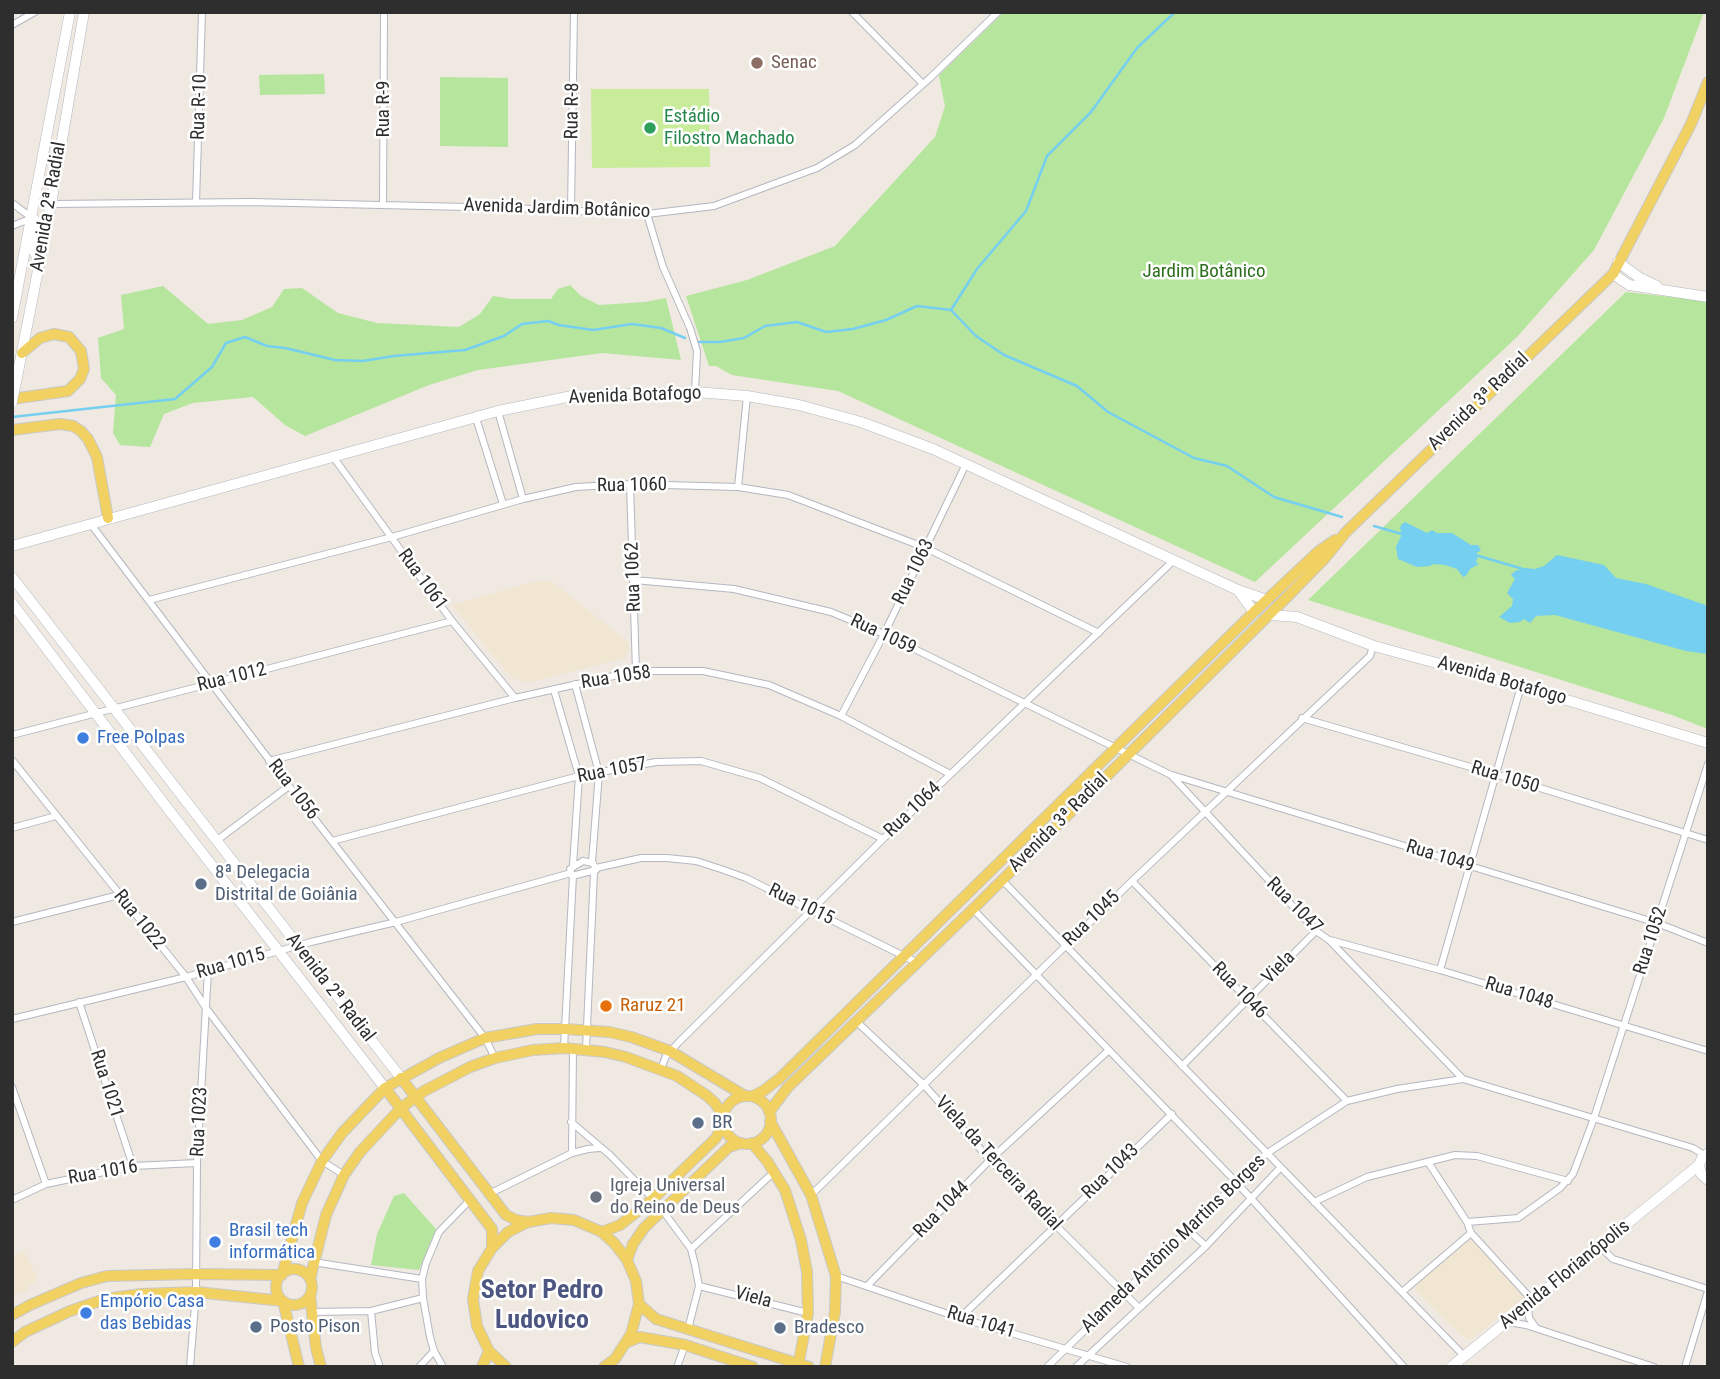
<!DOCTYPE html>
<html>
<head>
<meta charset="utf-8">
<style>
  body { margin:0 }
  #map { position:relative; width:1720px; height:1379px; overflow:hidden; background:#efe9e1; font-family:"Roboto Condensed",sans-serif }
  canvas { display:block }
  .frame { position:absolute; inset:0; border:14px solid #2e2e2e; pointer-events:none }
</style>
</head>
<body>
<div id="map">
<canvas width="1720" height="1379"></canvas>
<div class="frame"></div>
</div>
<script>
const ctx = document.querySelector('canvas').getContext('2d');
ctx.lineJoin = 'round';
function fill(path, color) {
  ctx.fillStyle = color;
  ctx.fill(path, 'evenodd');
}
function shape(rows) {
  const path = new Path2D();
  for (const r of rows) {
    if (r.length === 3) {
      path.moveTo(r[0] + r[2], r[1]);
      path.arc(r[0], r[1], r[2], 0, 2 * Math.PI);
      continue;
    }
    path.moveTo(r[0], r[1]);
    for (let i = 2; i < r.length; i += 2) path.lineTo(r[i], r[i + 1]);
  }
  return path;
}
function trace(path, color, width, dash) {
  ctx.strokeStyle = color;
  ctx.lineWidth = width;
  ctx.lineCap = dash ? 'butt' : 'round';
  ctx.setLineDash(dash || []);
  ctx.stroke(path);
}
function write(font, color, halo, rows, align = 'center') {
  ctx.font = font + ' "Roboto Condensed",sans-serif';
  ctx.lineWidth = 5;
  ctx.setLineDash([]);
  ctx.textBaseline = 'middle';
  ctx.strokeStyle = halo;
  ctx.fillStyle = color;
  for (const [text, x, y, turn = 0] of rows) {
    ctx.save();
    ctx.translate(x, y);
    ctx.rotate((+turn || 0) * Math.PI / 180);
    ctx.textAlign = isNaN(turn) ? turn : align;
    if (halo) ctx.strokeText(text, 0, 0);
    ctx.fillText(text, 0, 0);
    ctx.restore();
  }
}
fill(shape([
  [551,581,628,642,629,651,624,658,527,683,511,677,452,605,533,582],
  [1472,1239,1524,1294,1524,1298,1470,1340,1462,1336,1415,1289,1415,1282,1465,1240],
  [24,1251,37,1278,26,1291,12,1296,12,1257]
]), '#f0e6d1');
fill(shape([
  [1004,12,1704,12,1664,118,1594,250,1517,337,1255,582,838,391,732,375,716,366,709,366,686,296,747,280,835,246,935,137,945,106,939,76,941,73],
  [324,74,325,94,260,95,259,75],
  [440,77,508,78,508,147,440,146],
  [570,285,581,296,599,305,645,302,666,298,681,360,602,353,478,370,429,385,305,436,285,425,253,397,193,403,164,414,150,447,120,445,113,433,116,395,101,378,98,338,124,329,121,295,163,286,208,324,242,320,272,307,284,289,302,288,338,313,377,323,459,327,480,314,493,296,512,299,551,299,558,289],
  [1626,292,1708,301,1708,729,1672,715,1308,600],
  [404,1193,436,1229,419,1270,371,1265,377,1234,394,1196]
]), '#b6e59e');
fill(shape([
  [591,89,709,89,710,167,592,168]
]), '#c9ec9a');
fill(shape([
  [1405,522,1427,533,1432,530,1437,533,1452,533,1471,545,1478,545,1481,550,1473,556,1478,556,1476,562,1479,564,1470,569,1466,576,1463,577,1457,569,1445,565,1433,564,1430,566,1417,567,1398,559,1396,547,1402,534,1400,529,1401,525],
  [1557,555,1604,565,1616,578,1646,584,1708,606,1708,654,1686,651,1555,615,1536,616,1530,623,1524,619,1520,622,1510,623,1499,617,1512,606,1513,599,1507,593,1515,579,1511,575,1515,571,1525,568,1535,569,1544,566]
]), '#75cff0');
trace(shape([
  [951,310,977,269,1026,211,1047,156,1091,112,1137,48,1175,12],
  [697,342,720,342,744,338,765,326,797,322,826,332,853,329,886,320,917,306,951,310,976,336,1004,355,1077,386,1108,412,1194,458,1227,466,1274,497,1342,517],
  [12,417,175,399,212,367,226,343,245,337,267,346,285,348,335,360,363,361,394,356,465,350,504,336,522,324,548,321,559,325,593,330,632,324,661,328,685,338],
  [1374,526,1405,535],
  [1472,554,1523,569]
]), '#75cff0', 2.5);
const street = shape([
  [852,12,923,84],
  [12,25,35,12],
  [196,202,202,12],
  [12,203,32,218],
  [51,204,251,202,511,208,647,214,714,206,817,168,855,145,931,77,998,12],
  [383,205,384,12],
  [571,210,574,12],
  [647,214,663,267,690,328,697,351,695,392],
  [12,226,32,218],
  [498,411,523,499],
  [476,418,503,504],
  [334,458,452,621,515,698],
  [630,484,636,671],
  [738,487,747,396],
  [90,523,289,786,485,1038,495,1058],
  [634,580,734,589,831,612,884,634,1171,775,1316,931,1329,940,1463,1079],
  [149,600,392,537,523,499,576,487,630,484,738,487,788,495,926,548,1099,633],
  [575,684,599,773,592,862],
  [554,690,579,776,573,866],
  [841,716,884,634,966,464],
  [1302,718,1498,775,1708,840],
  [12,735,452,621],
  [12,760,186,977,206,1008,322,1161,344,1175],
  [269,761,515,698,636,671,703,671,769,685,841,716,950,774],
  [1172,775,1657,923,1708,943],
  [12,828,56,816],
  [216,841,289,786],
  [332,841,579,776,656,762,701,761,760,778,883,839],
  [583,861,593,863,596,870,572,876,570,869,583,861],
  [596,868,641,858,667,858,696,861,721,869,746,878,918,963],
  [1002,880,1464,1356],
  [1132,881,1347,1101],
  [973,909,1237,1183,1404,1367],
  [12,922,119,895],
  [1330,940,1440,970,1708,1051],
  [1440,970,1521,686],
  [79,1002,133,1166],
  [12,1019,186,977,311,942,396,922,571,873],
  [857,1022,925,1086,990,1160,1138,1307],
  [564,1048,573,876],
  [586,1049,594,872],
  [1182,1066,1316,931],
  [661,1069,666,1056,679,1042,883,839,1174,560],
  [12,1087,46,1184],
  [571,1122,610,1155,653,1199],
  [572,1153,573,1048],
  [1428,1162,1467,1222,1471,1233,1533,1301],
  [489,1194,572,1153,588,1149,600,1148],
  [811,1195,1132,881,1370,656,1373,646],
  [12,1200,46,1184,133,1166,197,1163],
  [1314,1202,1367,1177,1455,1155,1477,1156,1568,1181],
  [663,1211,691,1249,695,1265,699,1286,688,1329],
  [1467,1222,1518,1218,1560,1188,1573,1174,1594,1118,1708,764],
  [1188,1230,1206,1246],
  [1600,1247,1613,1259,1708,1289],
  [691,1249,774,1172],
  [313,1262,422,1279],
  [836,1276,960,1318,1127,1367],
  [868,1285,990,1160,1109,1050],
  [699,1286,808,1313],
  [1402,1292,1471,1233],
  [1528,1305,1529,1318,1536,1328],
  [371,1311,375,1353,380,1367],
  [312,1312,371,1311,423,1298],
  [960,1318,1172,1114],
  [1508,1322,1526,1325,1654,1367],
  [190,1367,196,1292,197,1163,208,971],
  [419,1367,434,1351],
  [443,1367,434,1351,430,1337,423,1298,422,1279,426,1263,439,1232,470,1200],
  [677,1367,685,1345],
  [1047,1367,1266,1154,1347,1101,1397,1089,1463,1079,1693,1148,1704,1155],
  [1076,1367,1206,1246,1280,1168],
  [1685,1367,1708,1291]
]);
const secondary = shape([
  [32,218,39,223,34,252,39,259],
  [1618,262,1640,278,1657,286],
  [1613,274,1629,285,1708,297],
  [12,318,70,12],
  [16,382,51,204,84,12],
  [12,546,498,411,572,396,695,392,747,396,799,405,861,422,933,449,1238,590,1267,600],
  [12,577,401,1078],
  [1238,590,1254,612],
  [12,603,165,805,385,1088],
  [1270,615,1297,617,1374,646,1521,686,1708,743],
  [1708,1153,1702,1158,1699,1165,1701,1174,1708,1180],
  [1451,1367,1699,1165]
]);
const primary = shape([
  [12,399,68,391,80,379,84,369,81,351,69,337,54,334,40,338,22,353],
  [12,430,60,424,73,426,81,431,88,439,97,457,108,518],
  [401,1078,506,1215,516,1220,528,1222],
  [385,1088,492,1229,492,1248],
  [753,1096,763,1091,780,1078,1254,612,1319,551,1335,540],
  [747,1120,24],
  [769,1112,788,1087,973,909,1289,595,1325,558,1346,532,1613,274,1691,124,1708,82],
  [770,1121,811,1195,836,1276,835,1312,825,1367],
  [752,1143,767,1161,785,1190,801,1240,807,1272,808,1313,798,1367],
  [602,1232,620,1225,653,1199,716,1138,723,1123],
  [627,1260,633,1244,644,1228,729,1147,741,1143],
  [294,1287,18],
  [282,1275,302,1203,322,1161,342,1133,385,1088,439,1058,485,1038,537,1029,565,1029,609,1032,631,1037,670,1051,745,1096],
  [310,1279,326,1215,344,1175,360,1152,401,1108,424,1091,470,1067,495,1058,533,1050,564,1048,605,1052,626,1057,677,1076,706,1095,715,1103,723,1116],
  [310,1295,316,1348,321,1367],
  [283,1301,299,1367],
  [639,1304,656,1319,809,1367],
  [12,1315,30,1305,81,1283,107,1276,196,1274,281,1275],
  [12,1342,25,1332,70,1311,105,1299,141,1294,196,1292,283,1301],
  [628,1342,640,1337,685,1345,753,1367],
  [482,1367,489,1351],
  [506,1367,489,1351,477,1326,473,1299,478,1271,492,1248,508,1232,528,1222,551,1218,574,1220,602,1232,615,1244,627,1260,636,1281,639,1304,631,1334,615,1359,604,1367]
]);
trace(street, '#b4b7c1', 8);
trace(secondary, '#b4b7c1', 11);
trace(primary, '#c9c9c9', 12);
trace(street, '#fff', 6);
trace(secondary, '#fff', 10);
trace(primary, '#f2d163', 10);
const secondaryBridge = shape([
  [12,402,16,382]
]);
trace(secondaryBridge, '#b4b7c1', 11, []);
trace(secondaryBridge, '#fff', 10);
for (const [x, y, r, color] of [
  [757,63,7,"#8d6e63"],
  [650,128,7,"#2e9e5b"],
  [83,738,7,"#3f7fe0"],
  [201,884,7,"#5c6f8a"],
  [606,1006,7,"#e8710a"],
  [698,1123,7,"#5c6f8a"],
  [596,1197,7,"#6b7280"],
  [215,1242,7,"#3f7fe0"],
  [86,1313,7,"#3f7fe0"],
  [256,1327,7,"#5c6f8a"],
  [780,1328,7,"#5c6f8a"]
]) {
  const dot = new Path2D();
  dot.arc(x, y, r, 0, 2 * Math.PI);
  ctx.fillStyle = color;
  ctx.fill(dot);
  trace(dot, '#fff', 2.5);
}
write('19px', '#785e54', '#fff', [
  ["Senac",771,63]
], 'left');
write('19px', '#2e2e2e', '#fff', [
  ["Rua R-10",200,107,-88],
  ["Rua R-9",384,109,-90],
  ["Rua R-8",573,111,-89],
  ["Avenida 2ª Radial",49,207,-80],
  ["Avenida Jardim Botânico",557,209,2],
  ["Avenida Botafogo",635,396,-2],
  ["Avenida 3ª Radial",1479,402,-44],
  ["Rua 1060",632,486,-1],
  ["Rua 1063",914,572,-64],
  ["Rua 1062",634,577,-92],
  ["Rua 1061",422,580,54],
  ["Rua 1059",883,635,25],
  ["Rua 1012",232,678,-14],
  ["Rua 1058",616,678,-9],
  ["Avenida Botafogo",1502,681,16],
  ["Rua 1057",612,771,-11],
  ["Rua 1050",1505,778,17],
  ["Rua 1056",293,790,52],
  ["Rua 1064",913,810,-44],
  ["Avenida 3ª Radial",1059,823,-45],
  ["Rua 1049",1440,857,17],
  ["Rua 1015",801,905,26],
  ["Rua 1047",1294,906,45],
  ["Rua 1045",1092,919,-44],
  ["Rua 1022",139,920,51],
  ["Rua 1052",1651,941,-72],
  ["Rua 1015",231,964,-16],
  ["Viela",1279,968,-45],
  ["Avenida 2ª Radial",330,988,52],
  ["Rua 1046",1239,991,46],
  ["Rua 1048",1519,994,17],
  ["Rua 1021",106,1084,72],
  ["Rua 1023",200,1122,-87],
  ["Viela da Terceira Radial",998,1164,47],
  ["Rua 1043",1111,1172,-44],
  ["Rua 1016",103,1173,-10],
  ["Rua 1044",942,1210,-46],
  ["Alameda Antônio Martins Borges",1174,1244,-44],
  ["Avenida Florianópolis",1565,1275,-39],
  ["Viela",753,1298,15],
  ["Rua 1041",981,1323,17]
]);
write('19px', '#27864d', '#fff', [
  ["Estádio",664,117],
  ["Filostro Machado",664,139]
], 'left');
write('19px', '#2c6e1b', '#fff', [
  ["Jardim Botânico",1204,272]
]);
write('19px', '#366cbe', '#fff', [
  ["Free Polpas",97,738],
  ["Brasil tech",229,1231],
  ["informática",229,1253],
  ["Empório Casa",100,1302],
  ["das Bebidas",100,1324]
], 'left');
write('19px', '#4e5e75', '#fff', [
  ["8ª Delegacia",215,873],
  ["Distrital de Goiânia",215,895],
  ["BR",712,1123],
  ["Posto Pison",270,1327],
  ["Bradesco",794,1328]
], 'left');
write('19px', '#c56008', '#fff', [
  ["Raruz 21",620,1006]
], 'left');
write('19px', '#5b616d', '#fff', [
  ["Igreja Universal",610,1186],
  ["do Reino de Deus",610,1208]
], 'left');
write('bold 26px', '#4d5680', '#fff', [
  ["Setor Pedro",542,1291],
  ["Ludovico",542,1321]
]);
</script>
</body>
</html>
